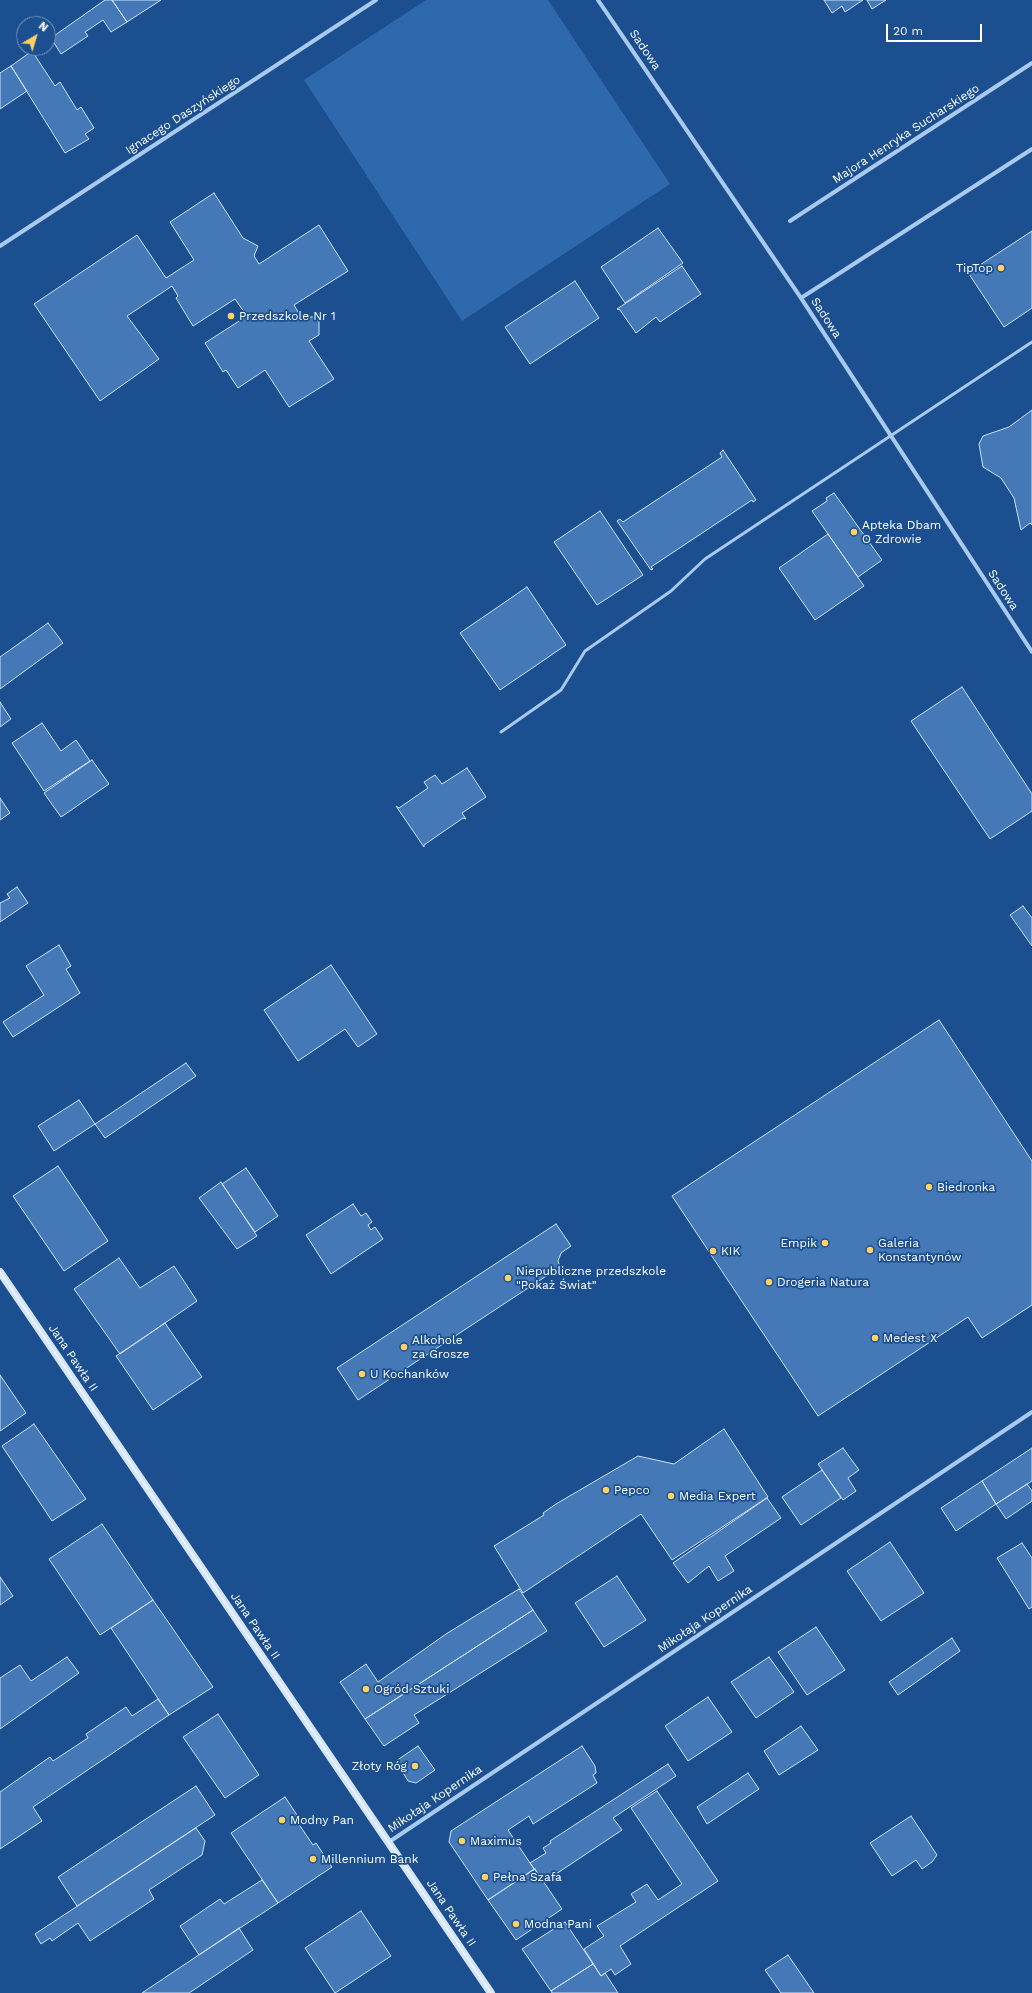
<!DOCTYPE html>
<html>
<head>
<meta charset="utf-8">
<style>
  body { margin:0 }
  #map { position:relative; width:1032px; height:1993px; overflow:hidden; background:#1b4f8f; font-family:"Work Sans",sans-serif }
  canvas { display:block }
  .north { position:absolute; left:16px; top:16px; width:40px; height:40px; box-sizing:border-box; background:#1b4f8f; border:1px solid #7695bc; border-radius:50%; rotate:38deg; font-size:11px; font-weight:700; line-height:16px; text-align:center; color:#fff }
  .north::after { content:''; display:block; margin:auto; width:14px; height:18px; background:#ffd166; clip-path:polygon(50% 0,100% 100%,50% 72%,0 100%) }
  .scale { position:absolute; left:886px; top:24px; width:96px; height:18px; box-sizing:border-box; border:2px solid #fff; border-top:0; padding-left:5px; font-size:12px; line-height:14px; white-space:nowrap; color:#fff; -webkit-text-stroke:3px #1b4f8f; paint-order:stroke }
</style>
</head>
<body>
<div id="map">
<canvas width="1032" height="1993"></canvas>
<div class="north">N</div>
<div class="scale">20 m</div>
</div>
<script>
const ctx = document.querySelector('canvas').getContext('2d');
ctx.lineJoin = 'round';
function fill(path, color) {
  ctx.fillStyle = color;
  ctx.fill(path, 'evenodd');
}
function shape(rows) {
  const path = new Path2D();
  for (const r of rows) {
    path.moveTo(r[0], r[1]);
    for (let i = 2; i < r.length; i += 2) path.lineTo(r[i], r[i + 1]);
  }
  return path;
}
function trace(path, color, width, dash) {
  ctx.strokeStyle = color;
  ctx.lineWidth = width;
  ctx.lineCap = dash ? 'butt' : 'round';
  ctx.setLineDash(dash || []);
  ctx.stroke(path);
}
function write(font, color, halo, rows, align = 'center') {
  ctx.font = font + ' "Work Sans",sans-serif';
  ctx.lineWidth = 3.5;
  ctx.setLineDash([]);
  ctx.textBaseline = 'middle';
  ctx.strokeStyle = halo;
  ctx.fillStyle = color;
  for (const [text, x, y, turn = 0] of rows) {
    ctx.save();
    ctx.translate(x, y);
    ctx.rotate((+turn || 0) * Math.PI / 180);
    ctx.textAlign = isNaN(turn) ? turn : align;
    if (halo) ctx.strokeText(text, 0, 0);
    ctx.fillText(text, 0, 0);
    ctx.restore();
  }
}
fill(shape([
  [426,0,548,0,670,184,462,321,304,80]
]), '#2e69ad');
const building = shape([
  [105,0,112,0,127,22,111,32,103,20,85,32,88,36,61,54,51,38,105,0],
  [112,0,161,0,127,22,112,0],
  [824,0,863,0,845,12,842,6,832,13,824,0],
  [867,0,886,0,872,9,867,0],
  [32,51,55,86,60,82,77,110,81,107,94,128,85,134,89,139,65,153,11,66,32,51],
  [11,66,27,91,0,109,0,73,11,66],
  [214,193,243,238,258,246,254,256,259,264,319,225,348,271,294,305,301,317,319,317,319,335,309,341,334,379,289,407,265,370,238,388,226,370,223,372,205,343,247,316,235,299,193,326,176,298,178,296,172,286,127,316,159,359,100,401,34,304,137,235,166,278,194,260,170,222,214,193],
  [658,228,683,263,625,303,601,267,658,228],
  [1032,231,1032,308,1004,327,967,271,980,265,1032,231],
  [682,266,701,294,660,322,656,317,636,333,620,310,617,309,682,266],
  [575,281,599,318,530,364,505,327,575,281],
  [1032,410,1032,525,1030,523,1021,530,1014,498,1001,478,983,467,979,444,983,436,1009,427,1032,410],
  [723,450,756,500,753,502,752,500,651,567,653,569,651,570,617,521,620,519,623,522,722,457,720,453,723,450],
  [834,493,882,560,858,577,812,511,827,501,826,498,834,493],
  [600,511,643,575,597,605,554,542,600,511],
  [828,534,864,586,815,620,779,568,828,534],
  [527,587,566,645,500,690,460,633,527,587],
  [48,623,63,643,0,689,0,657,48,623],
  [962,687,1032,794,1032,811,990,839,911,721,962,687],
  [0,702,11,719,0,727,0,702],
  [42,723,61,751,76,740,90,761,44,791,12,743,42,723],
  [92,760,109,784,61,817,44,793,92,760],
  [467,768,486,797,462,813,466,819,463,818,424,845,424,847,396,806,399,808,428,788,424,782,435,775,442,784,467,768],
  [0,798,10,813,0,820,0,798],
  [17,887,28,903,0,922,0,903,10,898,7,894,17,887],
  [1023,906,1032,918,1032,946,1010,915,1023,906],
  [59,945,71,966,66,969,80,993,13,1037,3,1022,44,995,26,966,59,945],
  [331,965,377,1034,358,1047,345,1029,298,1061,264,1010,331,965],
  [939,1020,1032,1161,1032,1305,982,1338,968,1317,818,1416,672,1196,939,1020],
  [186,1063,196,1076,105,1138,95,1124,186,1063],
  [79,1100,95,1124,54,1151,38,1126,79,1100],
  [58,1166,108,1241,64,1271,13,1196,58,1166],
  [246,1168,278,1216,255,1232,222,1184,246,1168],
  [221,1182,257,1236,237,1249,199,1198,221,1182],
  [353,1204,361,1216,366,1213,372,1222,368,1225,371,1230,375,1227,383,1239,331,1274,306,1235,353,1204],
  [556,1224,571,1246,561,1253,558,1261,560,1267,358,1400,337,1368,556,1224],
  [119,1258,140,1288,174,1266,197,1301,120,1354,74,1289,119,1258],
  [165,1323,202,1377,153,1410,116,1356,165,1323],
  [0,1375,26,1413,0,1431,0,1375],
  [34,1424,86,1499,52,1521,2,1446,34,1424],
  [724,1429,768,1497,672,1560,641,1514,523,1593,494,1546,544,1515,543,1513,556,1504,638,1456,674,1464,724,1429],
  [843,1448,859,1470,848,1478,856,1491,843,1500,818,1464,843,1448],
  [1032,1448,1032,1481,996,1504,982,1481,1032,1448],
  [822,1470,841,1498,801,1525,782,1497,822,1470],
  [982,1481,996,1504,956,1531,941,1508,982,1481],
  [1027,1484,1032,1491,1032,1501,1006,1519,996,1504,1027,1484],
  [767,1498,781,1518,725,1556,734,1571,718,1581,709,1566,688,1583,673,1563,767,1498],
  [102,1524,153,1600,100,1635,49,1559,102,1524],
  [890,1542,924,1593,881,1621,847,1571,890,1542],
  [1022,1543,1032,1558,1032,1607,1029,1609,997,1558,1022,1543],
  [617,1576,646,1620,604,1647,575,1603,617,1576],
  [0,1577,13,1596,0,1605,0,1577],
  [519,1589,533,1610,365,1719,340,1682,366,1664,378,1682,446,1634,519,1589],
  [153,1600,213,1687,169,1715,111,1628,153,1600],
  [533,1610,547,1631,414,1715,419,1723,384,1746,365,1719,533,1610],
  [816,1627,845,1670,807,1695,778,1652,816,1627],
  [952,1638,960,1651,898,1695,889,1682,952,1638],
  [67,1657,79,1673,0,1729,0,1678,20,1665,31,1681,67,1657],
  [769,1657,794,1692,756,1718,731,1682,769,1657],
  [708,1697,732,1732,688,1761,665,1726,708,1697],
  [158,1699,169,1715,33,1807,42,1821,0,1849,0,1792,50,1757,53,1761,88,1738,86,1734,126,1707,132,1716,158,1699],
  [218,1714,259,1775,225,1798,183,1737,218,1714],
  [801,1726,818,1750,779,1775,764,1751,801,1726],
  [418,1746,435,1770,416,1783,408,1781,396,1761,418,1746],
  [582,1746,595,1766,596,1773,593,1775,597,1783,533,1824,529,1816,508,1830,534,1869,488,1900,449,1842,451,1831,582,1746],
  [668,1764,676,1776,613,1818,622,1830,544,1882,530,1863,546,1853,543,1848,551,1843,550,1841,668,1764],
  [748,1773,759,1789,707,1824,697,1807,748,1773],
  [196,1786,215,1815,77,1906,58,1877,196,1786],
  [657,1791,718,1881,620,1946,631,1964,615,1975,611,1969,601,1976,584,1949,604,1936,597,1926,636,1902,631,1894,647,1884,658,1900,682,1884,631,1808,657,1791],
  [285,1797,301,1821,298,1823,313,1845,316,1843,332,1867,278,1903,231,1833,285,1797],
  [911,1816,937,1855,932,1862,922,1869,916,1860,892,1876,870,1843,911,1816],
  [196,1828,205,1841,202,1855,149,1890,154,1899,90,1941,78,1923,52,1941,50,1938,41,1944,35,1934,196,1828],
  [535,1869,562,1909,516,1940,488,1900,535,1869],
  [262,1880,278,1903,199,1955,180,1926,220,1899,224,1904,262,1880],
  [361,1911,391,1956,335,1993,305,1948,361,1911],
  [565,1922,593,1964,551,1991,522,1949,565,1922],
  [239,1928,253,1950,189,1993,142,1993,239,1928],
  [788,1955,814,1993,781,1993,765,1970,788,1955],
  [593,1964,601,1976,605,1973,618,1993,552,1993,551,1991,593,1964]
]);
fill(building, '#4478b7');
trace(building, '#cfe3fa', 1);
trace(shape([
  [501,732,561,690,585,651,671,591,705,559,1032,342]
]), '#a9c9ee', 3);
trace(shape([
  [598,0,801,298,1032,652],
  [790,221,1032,63],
  [0,246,376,0],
  [801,298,1032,149],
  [389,1842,1032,1412]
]), '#a9c9ee', 4);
trace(shape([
  [0,1272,491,1993]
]), '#d6e6fa', 8);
trace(shape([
  [0,1272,491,1993]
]), '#fff', 1);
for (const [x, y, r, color] of [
  [1001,268,4,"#ffd166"],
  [231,316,4,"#ffd166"],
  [854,532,4,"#ffd166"],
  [929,1187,4,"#ffd166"],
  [825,1243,4,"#ffd166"],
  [870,1250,4,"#ffd166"],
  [713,1251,4,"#ffd166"],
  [508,1278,4,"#ffd166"],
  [769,1282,4,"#ffd166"],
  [875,1338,4,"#ffd166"],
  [404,1347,4,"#ffd166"],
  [362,1374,4,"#ffd166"],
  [606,1490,4,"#ffd166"],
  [671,1496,4,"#ffd166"],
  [366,1689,4,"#ffd166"],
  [415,1766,4,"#ffd166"],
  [282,1820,4,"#ffd166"],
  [462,1841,4,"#ffd166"],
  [313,1859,4,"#ffd166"],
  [485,1877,4,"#ffd166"],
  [516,1924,4,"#ffd166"]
]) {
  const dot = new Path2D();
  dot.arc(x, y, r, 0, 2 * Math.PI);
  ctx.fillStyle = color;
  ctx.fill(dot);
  trace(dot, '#1b4f8f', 1.5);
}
write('12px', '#fff', '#1b4f8f', [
  ["Sadowa",645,50,56],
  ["Ignacego Daszyńskiego",183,115,-33],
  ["Majora Henryka Sucharskiego",906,134,-33],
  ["Sadowa",826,318,57],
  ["Sadowa",1003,590,57],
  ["Jana Pawła II",73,1358,56],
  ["Mikołaja Kopernika",705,1619,-34],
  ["Jana Pawła II",255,1626,56],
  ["Mikołaja Kopernika",435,1799,-34],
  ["Jana Pawła II",451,1913,56]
]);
write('12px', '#fff', '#1b4f8f', [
  ["TipTop",993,268,"right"],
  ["Przedszkole Nr 1",239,316],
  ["Apteka Dbam",862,525],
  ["O Zdrowie",862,539],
  ["Biedronka",937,1187],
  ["Empik",817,1243,"right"],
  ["Galeria",878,1243],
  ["Konstantynów",878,1257],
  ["KIK",721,1251],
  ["Niepubliczne przedszkole",516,1271],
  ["\"Pokaż Świat\"",516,1285],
  ["Drogeria Natura",777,1282],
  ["Medest X",883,1338],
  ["Alkohole",412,1340],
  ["za Grosze",412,1354],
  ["U Kochanków",370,1374],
  ["Pepco",614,1490],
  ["Media Expert",679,1496],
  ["Ogród Sztuki",374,1689],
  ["Złoty Róg",407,1766,"right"],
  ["Modny Pan",290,1820],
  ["Maximus",470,1841],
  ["Millennium Bank",321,1859],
  ["Pełna Szafa",493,1877],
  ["Modna Pani",524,1924]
], 'left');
</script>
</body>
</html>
